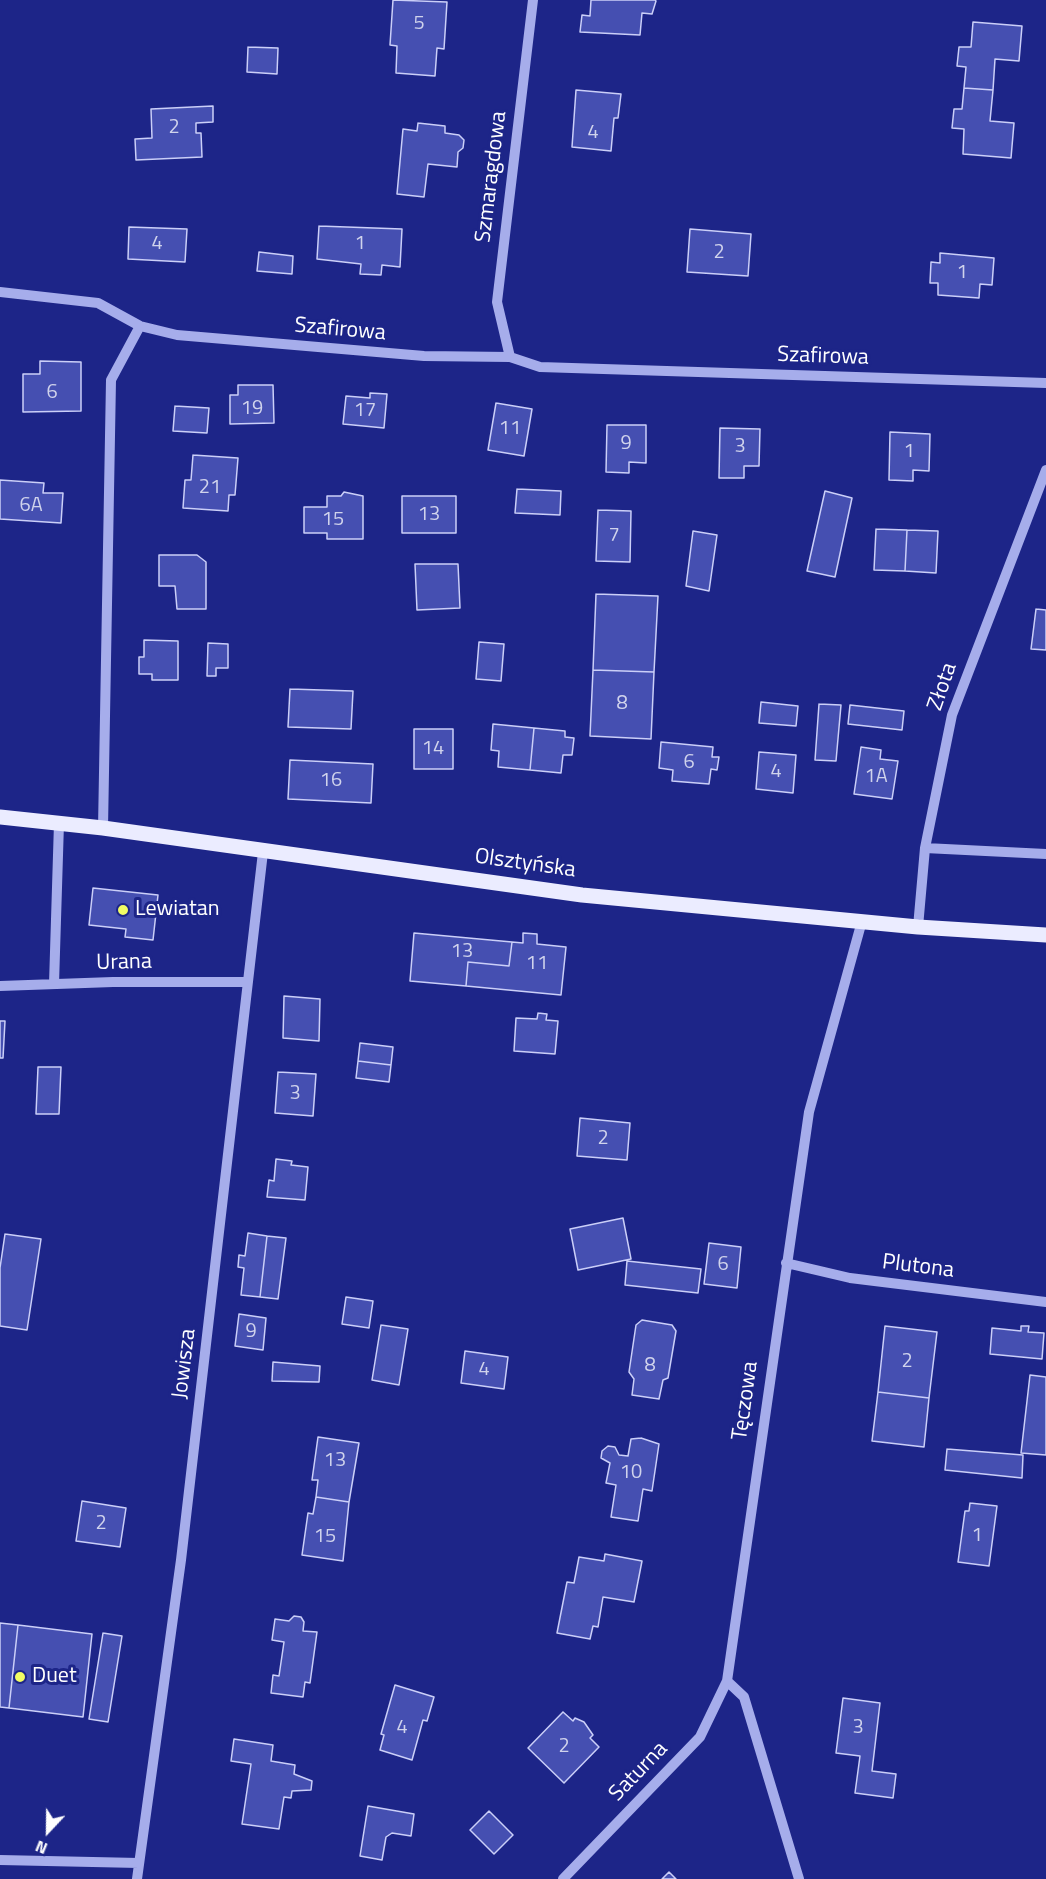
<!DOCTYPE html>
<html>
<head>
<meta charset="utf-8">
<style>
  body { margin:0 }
  #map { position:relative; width:1046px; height:1879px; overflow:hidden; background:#1d2588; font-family:"Titillium Web",sans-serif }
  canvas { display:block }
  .north { position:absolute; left:18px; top:1801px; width:60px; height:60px; -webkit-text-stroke:4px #1d2588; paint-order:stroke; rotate:202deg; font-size:16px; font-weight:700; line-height:24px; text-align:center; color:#fff }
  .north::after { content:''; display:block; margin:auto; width:21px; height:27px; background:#fff; clip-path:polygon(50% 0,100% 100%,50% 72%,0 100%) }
</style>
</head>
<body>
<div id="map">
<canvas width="1046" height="1879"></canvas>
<div class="north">N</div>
</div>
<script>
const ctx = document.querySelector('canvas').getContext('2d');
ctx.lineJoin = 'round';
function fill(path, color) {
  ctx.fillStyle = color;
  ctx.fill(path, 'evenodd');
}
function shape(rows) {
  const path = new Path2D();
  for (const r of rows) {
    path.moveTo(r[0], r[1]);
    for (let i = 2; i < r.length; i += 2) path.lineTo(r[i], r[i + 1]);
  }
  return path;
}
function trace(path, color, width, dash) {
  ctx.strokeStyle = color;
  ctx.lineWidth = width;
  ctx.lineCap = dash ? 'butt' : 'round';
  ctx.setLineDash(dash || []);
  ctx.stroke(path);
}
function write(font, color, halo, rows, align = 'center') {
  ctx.font = font + ' "Titillium Web",sans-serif';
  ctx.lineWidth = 6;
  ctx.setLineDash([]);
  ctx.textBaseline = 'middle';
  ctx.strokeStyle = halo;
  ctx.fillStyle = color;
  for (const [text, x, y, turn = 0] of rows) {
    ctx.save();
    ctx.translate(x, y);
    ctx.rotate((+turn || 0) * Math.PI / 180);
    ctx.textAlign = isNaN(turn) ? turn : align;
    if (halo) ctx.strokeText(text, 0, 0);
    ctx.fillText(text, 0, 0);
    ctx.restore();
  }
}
const building = shape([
  [393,0,447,2,444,49,437,48,435,76,396,73,397,46,390,45,393,0],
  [591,0,655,0,656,1,652,14,642,13,640,35,580,32,582,15,590,16,591,0],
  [973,22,1022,26,1019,61,995,59,993,90,964,88,966,67,957,66,959,47,971,47,973,22],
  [248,47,278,48,277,74,247,72,248,47],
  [964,88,993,90,990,121,1014,123,1011,158,963,154,964,129,952,128,954,109,962,109,964,88],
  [576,90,621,94,618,118,614,118,611,151,572,147,576,90],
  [213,106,213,122,196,123,196,133,201,133,202,157,136,160,135,139,152,138,151,109,213,106],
  [418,123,445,126,445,133,459,135,464,140,463,148,458,152,457,167,428,164,424,197,397,194,403,129,417,131,418,123],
  [319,226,402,229,400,267,382,265,381,275,360,274,361,264,317,259,319,226],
  [129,227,187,229,185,262,128,259,129,227],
  [690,229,751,234,748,276,687,272,690,229],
  [259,252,293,256,292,274,257,271,259,252],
  [940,253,994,258,992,285,980,284,979,298,938,295,938,283,930,283,931,262,940,263,940,253],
  [40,361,81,362,81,411,23,412,23,374,40,374,40,361],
  [238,385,273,385,274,423,230,424,230,395,238,395,238,385],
  [370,393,387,394,384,428,343,424,346,396,370,398,370,393],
  [496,403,532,409,524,456,488,450,496,403],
  [175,406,209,408,207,433,173,431,175,406],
  [607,425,646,425,646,463,629,462,629,473,606,472,607,425],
  [720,428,760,429,759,466,744,466,744,478,719,478,720,428],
  [890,432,930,434,929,471,913,470,913,481,889,480,890,432],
  [193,455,238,458,235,495,229,495,228,511,183,508,185,480,191,480,193,455],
  [0,480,44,483,43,493,63,493,61,523,0,519,0,480],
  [517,489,561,491,560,515,515,513,517,489],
  [825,491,852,498,835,577,807,571,825,491],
  [344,492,363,496,363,539,327,539,327,533,304,533,304,507,327,507,327,496,341,496,344,492],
  [402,496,456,496,456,533,402,533,402,496],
  [598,510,631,511,630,562,596,561,598,510],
  [876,529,907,530,905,571,874,570,876,529],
  [907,530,938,531,936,573,905,571,907,530],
  [693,531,717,535,709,591,686,586,693,531],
  [159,555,197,555,206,562,206,609,177,609,175,586,159,586,159,555],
  [415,564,458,564,460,608,417,610,415,564],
  [596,594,658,596,654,672,593,670,596,594],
  [1036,609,1046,610,1046,650,1031,649,1036,609],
  [144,640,178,641,178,680,152,680,152,674,139,674,139,657,144,657,144,640],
  [479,642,504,644,501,681,476,679,479,642],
  [208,643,228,644,228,668,216,668,216,676,207,676,208,643],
  [593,670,654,672,651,739,590,736,593,670],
  [290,689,353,691,351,729,288,727,290,689],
  [761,702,798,706,796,726,759,723,761,702],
  [819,704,841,705,836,761,815,760,819,704],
  [850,705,904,711,902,730,848,724,850,705],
  [493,724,534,728,530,770,498,767,499,751,491,750,493,724],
  [534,728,565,731,565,737,574,738,572,755,563,755,561,773,530,770,534,728],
  [414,729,453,729,453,769,414,769,414,729],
  [661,742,713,747,712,757,719,757,717,770,711,769,709,784,672,781,673,770,659,768,661,742],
  [861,747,881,750,880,759,898,761,892,799,854,794,861,747],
  [759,752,796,755,793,793,756,789,759,752],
  [290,760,373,764,371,803,288,799,290,760],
  [93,888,158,895,153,940,125,937,126,929,89,925,93,888],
  [414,933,512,942,509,966,468,962,466,986,410,981,414,933],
  [523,933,537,934,537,944,566,947,561,995,466,986,468,962,509,966,512,942,523,943,523,933],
  [284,996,320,999,319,1041,283,1038,284,996],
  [538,1013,547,1014,546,1020,558,1021,555,1054,514,1051,516,1018,537,1019,538,1013],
  [0,1021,5,1021,3,1058,0,1058,0,1021],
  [360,1043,393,1047,391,1065,358,1061,360,1043],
  [358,1061,391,1065,389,1082,356,1078,358,1061],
  [38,1067,61,1067,59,1114,36,1114,38,1067],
  [278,1072,316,1074,313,1116,275,1113,278,1072],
  [580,1118,630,1123,627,1160,577,1156,580,1118],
  [276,1159,292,1161,291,1165,308,1167,305,1200,267,1197,269,1180,274,1181,276,1159],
  [623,1218,631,1259,578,1270,570,1229,623,1218],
  [248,1233,267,1236,260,1297,241,1295,244,1268,238,1267,239,1255,245,1256,248,1233],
  [5,1234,41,1239,27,1330,0,1326,0,1268,5,1234],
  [267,1236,286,1238,278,1299,260,1297,267,1236],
  [709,1243,741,1247,737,1288,704,1284,709,1243],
  [627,1261,701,1269,698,1293,625,1285,627,1261],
  [346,1297,373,1301,369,1328,342,1324,346,1297],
  [239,1314,266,1318,263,1350,235,1346,239,1314],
  [642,1320,672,1325,676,1331,668,1378,663,1380,659,1399,632,1395,634,1379,629,1372,636,1325,642,1320],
  [381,1325,408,1329,399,1385,372,1380,381,1325],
  [885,1326,937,1332,929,1398,878,1392,885,1326],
  [1021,1326,1029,1326,1028,1332,1044,1333,1042,1359,990,1354,992,1328,1021,1331,1021,1326],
  [465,1351,508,1357,504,1389,461,1383,465,1351],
  [273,1362,320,1366,319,1382,272,1381,273,1362],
  [1030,1375,1046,1377,1046,1455,1021,1453,1030,1375],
  [878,1392,929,1398,924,1447,872,1441,878,1392],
  [318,1437,359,1443,349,1502,316,1497,318,1480,312,1480,318,1437],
  [641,1438,659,1444,652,1491,643,1489,638,1521,611,1517,616,1485,606,1483,610,1463,601,1458,602,1451,608,1446,615,1447,619,1455,628,1456,631,1439,641,1438],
  [947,1449,1023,1455,1022,1478,945,1470,947,1449],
  [316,1497,349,1502,343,1561,302,1555,308,1513,313,1514,316,1497],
  [82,1501,126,1508,120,1547,76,1541,82,1501],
  [970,1503,997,1506,989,1566,958,1562,965,1511,969,1511,970,1503],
  [605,1554,642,1561,634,1602,603,1597,598,1627,593,1626,590,1639,557,1633,567,1582,574,1583,579,1557,604,1561,605,1554],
  [294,1616,301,1617,304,1622,303,1631,317,1632,310,1683,305,1682,303,1697,271,1693,273,1675,279,1676,284,1642,272,1640,275,1619,289,1621,294,1616],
  [0,1623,18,1625,9,1708,0,1707,0,1623],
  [18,1625,92,1634,83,1717,9,1708,18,1625],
  [103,1633,122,1636,108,1722,89,1719,103,1633],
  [395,1685,434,1697,427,1721,423,1720,412,1760,380,1750,384,1735,381,1734,395,1685],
  [843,1698,880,1703,872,1771,896,1774,893,1798,855,1793,860,1756,836,1753,843,1698],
  [563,1712,573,1721,575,1718,584,1722,593,1735,590,1738,599,1747,564,1783,528,1748,563,1712],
  [234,1739,273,1745,271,1761,295,1765,294,1774,312,1781,311,1790,292,1791,291,1798,284,1797,279,1829,242,1824,251,1764,231,1761,234,1739],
  [368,1806,414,1814,411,1836,392,1833,386,1837,382,1860,360,1856,368,1806],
  [489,1811,513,1835,494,1854,470,1830,489,1811],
  [669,1872,676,1879,662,1879,669,1872]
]);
fill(building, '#454fb1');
trace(building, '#cbcff8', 1.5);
trace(shape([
  [0,292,98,303,140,326,177,335,424,356,510,357,540,367,1046,383],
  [510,357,497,302,533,0],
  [103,828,111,380,140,326],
  [925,848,1046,854],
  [918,927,925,848,952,715,1046,470],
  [54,984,59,823],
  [0,986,113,982,248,982],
  [786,1263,850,1278,1046,1302],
  [727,1681,744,1697,799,1879],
  [0,1860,139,1863],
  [137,1879,181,1560,263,852],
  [563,1879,700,1737,727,1681,809,1112,862,921]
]), '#a6adeb', 10);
trace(shape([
  [0,817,103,828,582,895,918,927,1046,935]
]), '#ebecff', 15);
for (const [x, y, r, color] of [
  [123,910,6,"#f1fc64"],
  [20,1677,6,"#f1fc64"]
]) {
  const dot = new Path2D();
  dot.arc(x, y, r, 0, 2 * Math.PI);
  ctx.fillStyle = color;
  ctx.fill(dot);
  trace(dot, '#1d2588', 2);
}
write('20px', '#d0d3ec', null, [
  ["5",419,24],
  ["2",174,128],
  ["4",593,133],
  ["4",157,244],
  ["1",360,244],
  ["2",719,253],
  ["1",962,273],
  ["6",52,393],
  ["19",252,409],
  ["17",365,411],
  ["11",510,429],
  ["9",626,444],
  ["3",740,447],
  ["1",909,452],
  ["21",210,488],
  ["6A",31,506],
  ["13",429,515],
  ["15",333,520],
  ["7",614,536],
  ["8",622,704],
  ["14",433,749],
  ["6",689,763],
  ["4",776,772],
  ["1A",876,777],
  ["16",331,781],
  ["13",462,952],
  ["11",537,964],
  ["3",295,1094],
  ["2",603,1139],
  ["6",723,1265],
  ["9",251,1332],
  ["2",907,1362],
  ["8",650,1366],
  ["4",484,1370],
  ["13",335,1461],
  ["10",631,1473],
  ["2",101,1524],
  ["1",977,1536],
  ["15",325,1537],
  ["4",402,1728],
  ["3",858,1728],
  ["2",564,1747]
]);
write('22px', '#fff', '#1d2588', [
  ["Szmaragdowa",492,177,-83],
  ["Szafirowa",340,330,5],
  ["Szafirowa",823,357,2],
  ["Złota",943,687,-71],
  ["Olsztyńska",525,864,8],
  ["Urana",124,963,-1],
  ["Plutona",918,1267,7],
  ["Jowisza",185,1364,-83],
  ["Tęczowa",746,1401,-82],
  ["Saturna",639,1772,-46]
]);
write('22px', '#fff', '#1d2588', [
  ["Lewiatan",135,910],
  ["Duet",32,1677]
], 'left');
</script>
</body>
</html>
